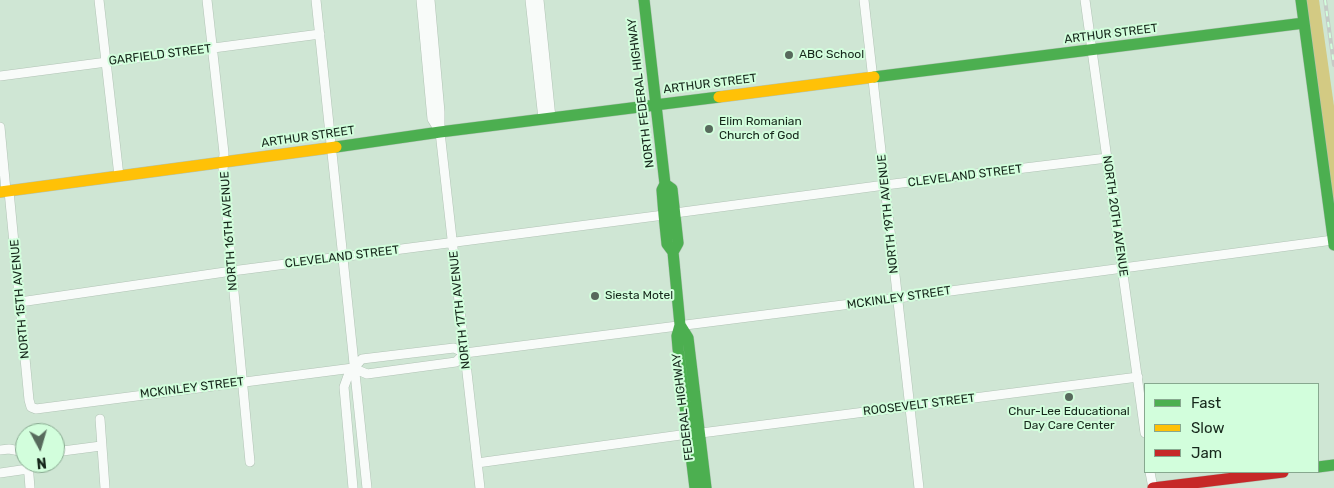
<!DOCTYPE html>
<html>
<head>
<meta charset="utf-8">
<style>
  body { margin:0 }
  #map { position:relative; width:1334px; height:488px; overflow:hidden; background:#cfe6d4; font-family:Rubik,sans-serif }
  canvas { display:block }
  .legend { position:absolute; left:1144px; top:383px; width:175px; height:90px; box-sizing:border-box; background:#d2fedc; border:1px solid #87a88f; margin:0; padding:6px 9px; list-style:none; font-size:15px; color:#16271b }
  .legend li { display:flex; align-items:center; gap:10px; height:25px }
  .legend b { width:25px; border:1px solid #87a88f }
  .north { position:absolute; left:15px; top:423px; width:50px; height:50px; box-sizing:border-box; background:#d2fedc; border:1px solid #87a88f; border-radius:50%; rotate:174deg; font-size:14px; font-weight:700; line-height:20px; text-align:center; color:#16271b }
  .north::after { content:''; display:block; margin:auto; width:18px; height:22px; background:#576a5c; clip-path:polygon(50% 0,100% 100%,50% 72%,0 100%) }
</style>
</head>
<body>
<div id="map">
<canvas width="1334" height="488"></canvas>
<ul class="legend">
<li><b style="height:6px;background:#4caf50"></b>Fast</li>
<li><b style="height:6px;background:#ffc107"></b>Slow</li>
<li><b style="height:6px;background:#c62828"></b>Jam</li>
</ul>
<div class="north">N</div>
</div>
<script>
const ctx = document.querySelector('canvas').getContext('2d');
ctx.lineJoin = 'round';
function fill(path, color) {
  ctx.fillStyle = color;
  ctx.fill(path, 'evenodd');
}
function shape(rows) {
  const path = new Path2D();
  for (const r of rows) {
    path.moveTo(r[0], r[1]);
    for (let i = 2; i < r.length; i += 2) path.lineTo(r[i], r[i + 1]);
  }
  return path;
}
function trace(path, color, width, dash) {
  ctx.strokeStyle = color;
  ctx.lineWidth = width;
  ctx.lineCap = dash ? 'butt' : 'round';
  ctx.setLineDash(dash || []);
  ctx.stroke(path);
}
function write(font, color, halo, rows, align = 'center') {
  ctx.font = font + ' Rubik,sans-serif';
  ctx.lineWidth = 4;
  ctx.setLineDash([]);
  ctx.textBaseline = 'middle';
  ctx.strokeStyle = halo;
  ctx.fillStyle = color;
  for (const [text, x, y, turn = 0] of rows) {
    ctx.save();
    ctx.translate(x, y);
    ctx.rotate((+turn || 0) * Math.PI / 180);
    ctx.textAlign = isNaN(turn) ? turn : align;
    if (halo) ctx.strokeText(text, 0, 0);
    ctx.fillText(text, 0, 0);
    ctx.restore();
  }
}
fill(shape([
  [1306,0,1319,0,1334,106,1334,207]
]), '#d3ca83');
const street = shape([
  [99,0,119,176],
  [207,0,224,153,223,171,232,271,250,462],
  [316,0,367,488],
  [421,0,432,119,440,132],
  [430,0,440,112,440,132,480,488],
  [530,0,543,119],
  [539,0,551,118],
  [864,0,919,488],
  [1085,0,1145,433],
  [0,76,320,34],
  [0,127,6,191],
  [9,191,29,400,31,407,36,409,353,368,367,374,456,362,465,353],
  [675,213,885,185,1107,158],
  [20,302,232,271,664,215],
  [100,419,105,488],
  [701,433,1138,377],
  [0,450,9,449,20,451,25,454],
  [55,452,101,446],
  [28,463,30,488],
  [477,463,688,434],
  [1150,472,1153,488],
  [0,473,28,469],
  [353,488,344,387,349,373,362,359,454,348,465,353,898,298,1333,240]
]);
const fast = shape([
  [644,0,665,184],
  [1301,0,1334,245],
  [874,77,1304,23],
  [336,147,440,132,719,97],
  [665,184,662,190,664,215,667,244,673,252,680,325,677,336,678,348,695,488],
  [665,184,672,189,678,243,673,252],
  [680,325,688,338,706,488],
  [1318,467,1334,465]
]);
const slow = shape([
  [719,97,874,77],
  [0,192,336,147]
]);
const jam = shape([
  [1153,488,1283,472]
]);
trace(street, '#b1c3b5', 10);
trace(fast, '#b1c3b5', 12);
trace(slow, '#b1c3b5', 12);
trace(jam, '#b1c3b5', 12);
trace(street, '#f8fbf9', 9);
trace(fast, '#4caf50', 11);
trace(slow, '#ffc107', 11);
trace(jam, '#c62828', 11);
const rail = shape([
  [1325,0,1334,65]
]);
trace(rail, '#c5cbc6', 4);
trace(rail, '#d2fedc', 2, [5.5]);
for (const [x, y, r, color] of [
  [789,55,5,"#576a5c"],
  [709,129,5,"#576a5c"],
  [595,296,5,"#576a5c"],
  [1069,397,5,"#576a5c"]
]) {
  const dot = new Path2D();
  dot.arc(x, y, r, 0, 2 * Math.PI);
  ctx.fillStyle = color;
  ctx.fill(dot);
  trace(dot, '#d2fedc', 2);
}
write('12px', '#16271b', '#d2fedc', [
  ["ARTHUR STREET",1111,34,-7],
  ["GARFIELD STREET",160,55,-7],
  ["ARTHUR STREET",710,84,-7],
  ["NORTH FEDERAL HIGHWAY",641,93,-97],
  ["ARTHUR STREET",308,137,-8],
  ["CLEVELAND STREET",965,176,-7],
  ["NORTH 19TH AVENUE",888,214,-96],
  ["NORTH 20TH AVENUE",1115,216,82],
  ["NORTH 16TH AVENUE",229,231,-94],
  ["CLEVELAND STREET",342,257,-7],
  ["MCKINLEY STREET",899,298,-8],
  ["NORTH 15TH AVENUE",20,299,-95],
  ["NORTH 17TH AVENUE",460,310,-96],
  ["MCKINLEY STREET",192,388,-7],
  ["ROOSEVELT STREET",919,405,-7],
  ["FEDERAL HIGHWAY",683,407,-97]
]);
write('12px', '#16271b', '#d2fedc', [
  ["ABC School",799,55],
  ["Elim Romanian",719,122],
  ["Church of God",719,136],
  ["Siesta Motel",605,296],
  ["Chur-Lee Educational",1069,412,"center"],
  ["Day Care Center",1069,426,"center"]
], 'left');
</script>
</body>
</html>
